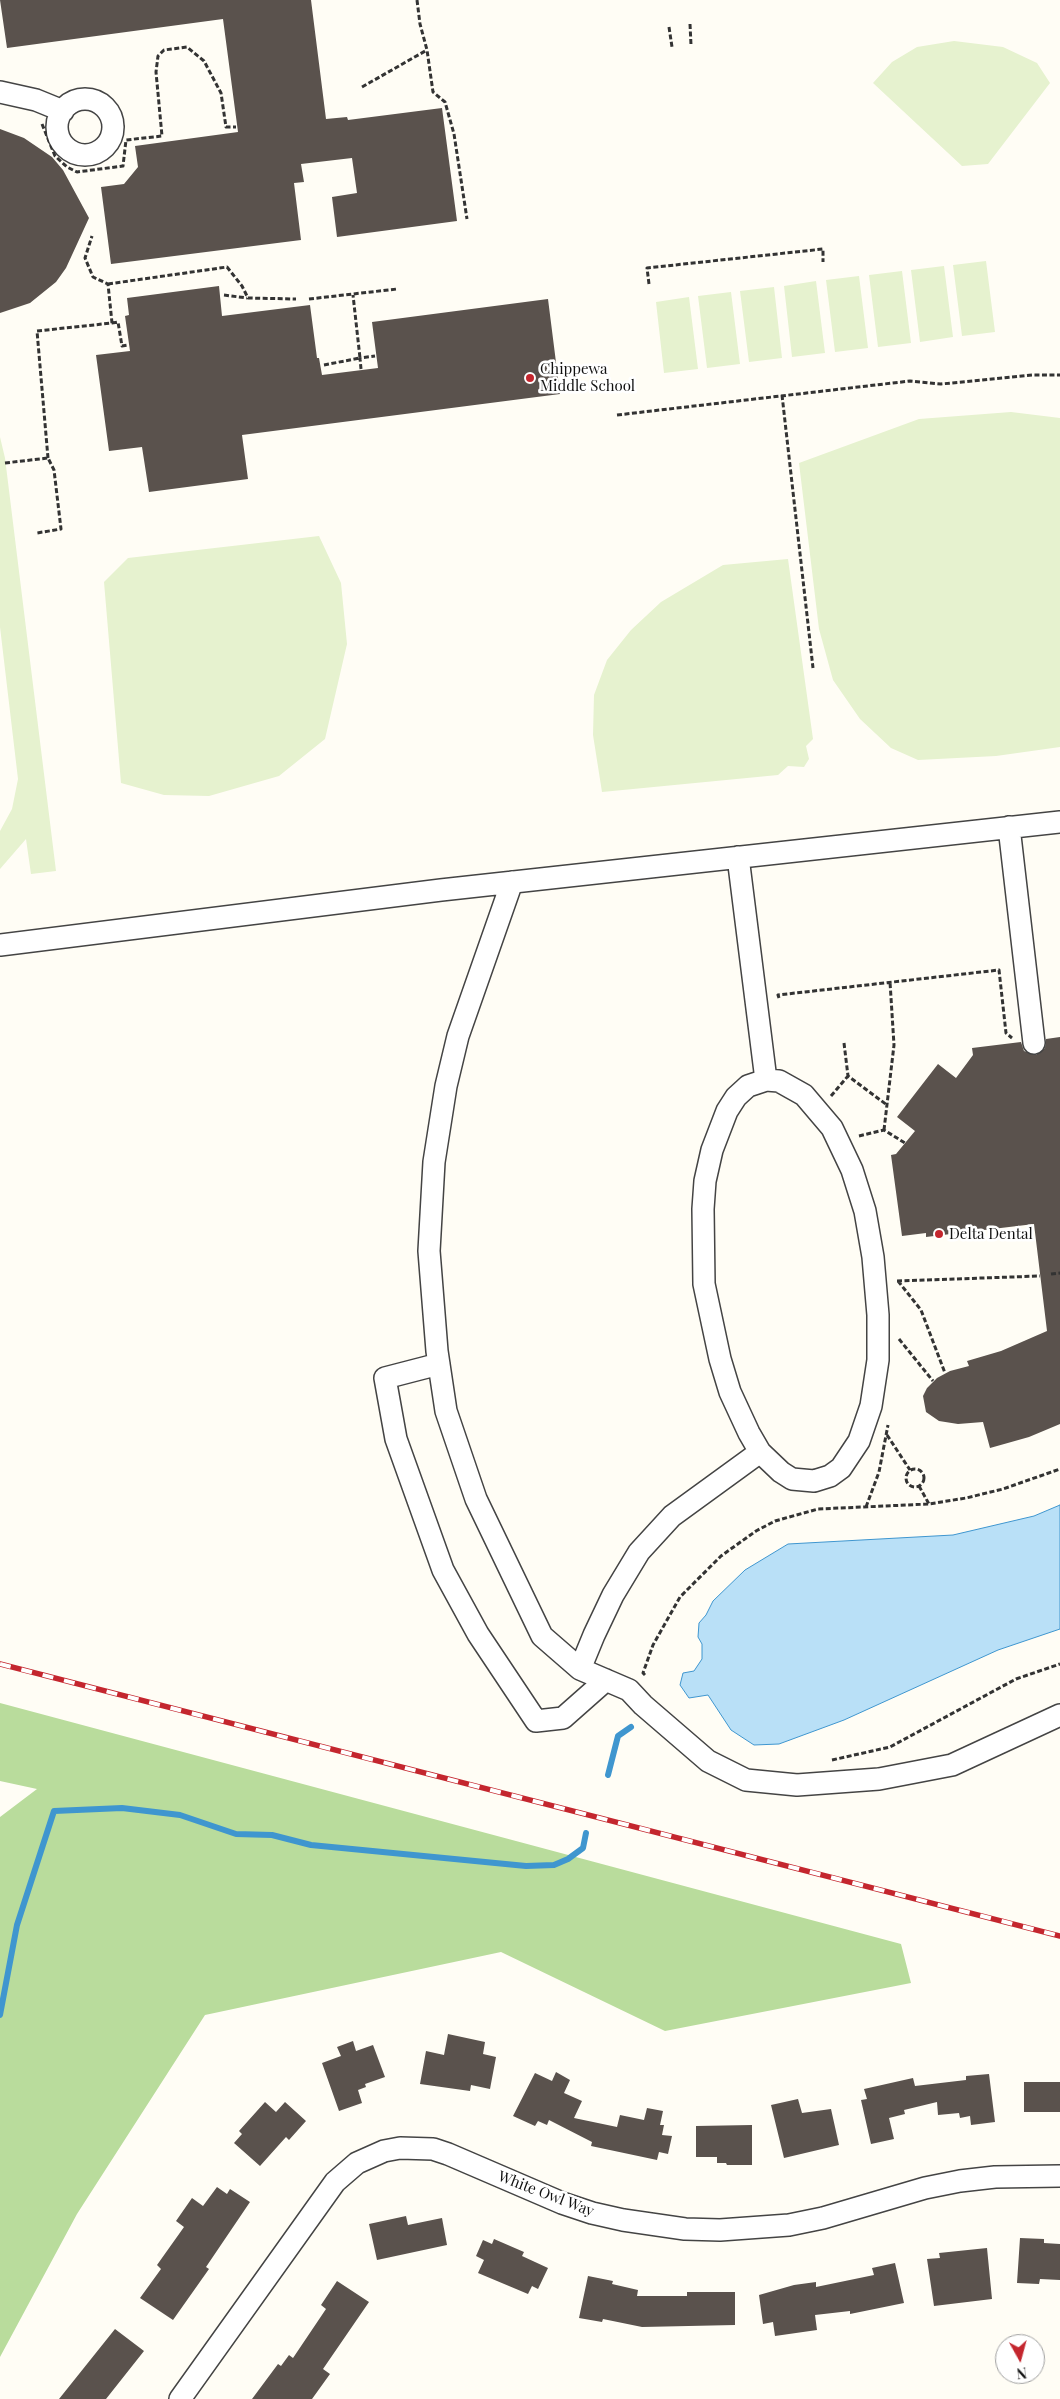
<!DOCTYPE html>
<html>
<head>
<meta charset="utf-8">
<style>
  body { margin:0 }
  #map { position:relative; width:1060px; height:2399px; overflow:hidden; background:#fffdf5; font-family:"Playfair Display",serif }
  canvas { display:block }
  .north { position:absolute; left:995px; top:2334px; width:50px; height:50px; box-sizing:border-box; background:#fff; border:1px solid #a0a0a0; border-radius:50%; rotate:173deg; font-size:14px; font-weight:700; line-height:20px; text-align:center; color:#111 }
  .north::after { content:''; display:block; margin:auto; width:18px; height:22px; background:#c4262e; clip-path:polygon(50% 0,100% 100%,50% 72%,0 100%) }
</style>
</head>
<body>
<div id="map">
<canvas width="1060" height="2399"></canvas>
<div class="north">N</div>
</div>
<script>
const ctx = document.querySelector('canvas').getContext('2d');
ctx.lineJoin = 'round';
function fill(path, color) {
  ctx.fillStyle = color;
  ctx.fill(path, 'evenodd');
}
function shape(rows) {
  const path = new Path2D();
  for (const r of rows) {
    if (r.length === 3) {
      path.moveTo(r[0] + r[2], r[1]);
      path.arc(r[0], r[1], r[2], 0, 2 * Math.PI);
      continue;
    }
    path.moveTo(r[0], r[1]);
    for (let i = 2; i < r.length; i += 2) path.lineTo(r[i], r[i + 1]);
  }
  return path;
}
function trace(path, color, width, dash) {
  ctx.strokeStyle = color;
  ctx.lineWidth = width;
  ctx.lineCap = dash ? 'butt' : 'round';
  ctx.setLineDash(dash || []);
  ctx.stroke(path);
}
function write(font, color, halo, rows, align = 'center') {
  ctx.font = font + ' "Playfair Display",serif';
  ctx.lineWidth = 5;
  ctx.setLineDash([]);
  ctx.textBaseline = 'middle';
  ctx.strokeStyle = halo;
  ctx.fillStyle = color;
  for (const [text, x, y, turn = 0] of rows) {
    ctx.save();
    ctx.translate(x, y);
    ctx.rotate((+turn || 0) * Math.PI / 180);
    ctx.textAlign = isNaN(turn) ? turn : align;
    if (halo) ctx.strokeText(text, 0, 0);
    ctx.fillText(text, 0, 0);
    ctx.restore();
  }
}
fill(shape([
  [0,1703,901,1944,911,1983,665,2031,501,1952,205,2015,77,2214,0,2357,0,1817,37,1789,0,1781]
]), '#b9dc9c');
fill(shape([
  [954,41,1003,47,1037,63,1050,83,988,164,962,166,873,83,892,62,917,47],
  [986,261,995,332,962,336,953,265],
  [944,266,953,337,920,342,911,270],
  [902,271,911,343,878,347,869,275],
  [859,276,868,348,835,352,826,280],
  [816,281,825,353,792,357,784,286],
  [774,287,782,358,749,362,740,291],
  [731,292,740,364,707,368,698,296],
  [689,297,698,369,664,373,656,302],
  [1011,412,1060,418,1060,747,996,756,918,760,891,748,860,719,833,680,819,629,799,463,919,419],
  [0,437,5,458,56,871,31,874,26,839,0,869,0,831,12,809,18,779,0,627],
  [319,536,341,583,347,644,325,739,279,776,209,796,164,795,121,783,104,582,128,558],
  [788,559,813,739,806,746,809,759,804,767,788,766,778,775,602,792,593,735,594,695,607,660,631,630,661,602,723,565]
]), '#e6f2cf');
const water = shape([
  [1060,1505,1060,1629,998,1650,844,1720,779,1744,754,1745,731,1730,708,1695,689,1698,680,1685,683,1673,694,1671,702,1659,702,1644,698,1637,699,1623,706,1615,713,1601,745,1570,788,1544,953,1535,1034,1516,1060,1505]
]);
fill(water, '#b9e0f7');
trace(water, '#3f96cf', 1);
trace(shape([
  [608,1775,618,1736,631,1727],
  [0,2015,17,1925,54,1811,122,1808,180,1815,236,1834,272,1835,311,1845,526,1866,554,1865,568,1859,583,1848,586,1833]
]), '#3f96cf', 6);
fill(shape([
  [0,0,311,0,326,119,347,117,348,120,442,108,457,221,337,237,332,197,357,193,352,158,301,164,304,182,294,183,301,240,111,264,101,187,124,184,138,167,135,146,238,132,223,19,7,48],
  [0,129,24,138,52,157,63,170,89,218,66,268,56,282,30,303,0,313],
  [219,286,222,316,310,305,317,358,319,358,322,375,378,368,372,322,548,299,560,394,242,435,248,479,149,492,142,447,109,451,96,355,130,351,125,316,129,315,127,298],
  [1060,1037,1060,1424,1029,1437,990,1448,983,1422,958,1424,939,1421,926,1412,923,1396,927,1388,937,1378,950,1371,969,1366,967,1361,1001,1351,1047,1331,1034,1224,926,1237,926,1233,902,1236,891,1155,896,1154,915,1131,897,1117,938,1064,956,1078,973,1055,972,1048,1021,1042,1024,1051,1036,1055,1045,1048,1046,1039],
  [448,2034,485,2042,483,2054,496,2057,490,2089,471,2085,470,2091,420,2084,426,2051,444,2055],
  [353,2041,356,2051,373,2045,385,2077,365,2084,366,2087,358,2090,362,2103,339,2111,322,2063,341,2056,337,2047],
  [556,2072,570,2080,564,2093,582,2101,574,2118,617,2127,620,2115,644,2120,647,2108,663,2111,660,2125,664,2125,662,2135,672,2136,668,2154,659,2152,657,2160,591,2146,592,2142,549,2120,547,2125,538,2121,535,2126,513,2116,535,2073,552,2081],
  [989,2074,995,2122,971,2125,970,2116,960,2118,959,2113,938,2115,937,2102,904,2110,905,2114,889,2118,894,2139,871,2144,861,2100,867,2099,864,2089,913,2078,915,2086,966,2080,966,2076],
  [1024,2082,1060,2082,1060,2112,1024,2112],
  [798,2099,802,2113,831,2109,839,2145,784,2158,771,2105],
  [265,2102,276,2112,285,2102,306,2121,289,2140,286,2137,260,2166,234,2143,242,2134,239,2131],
  [752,2125,752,2165,727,2165,726,2163,717,2163,717,2157,696,2157,696,2126],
  [217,2187,227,2194,230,2189,250,2202,206,2267,209,2269,173,2320,140,2298,161,2269,157,2265,184,2227,176,2221,192,2198,203,2206],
  [406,2216,408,2225,442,2218,447,2245,377,2260,369,2224],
  [1020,2238,1044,2239,1044,2243,1060,2244,1060,2280,1040,2279,1039,2284,1017,2283],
  [494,2239,524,2252,522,2256,548,2268,538,2289,532,2286,528,2294,478,2273,484,2260,476,2256,483,2240,492,2244],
  [987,2248,992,2299,934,2306,927,2259,940,2258,939,2253],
  [895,2263,904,2303,850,2314,850,2311,815,2315,817,2330,775,2336,773,2322,763,2324,759,2295,794,2285,816,2282,816,2287,874,2275,872,2268],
  [588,2276,613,2281,612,2284,638,2290,637,2296,687,2296,687,2292,735,2292,735,2325,642,2327,603,2319,602,2322,579,2318],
  [337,2281,369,2302,323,2369,330,2374,312,2399,252,2399,278,2364,281,2366,289,2355,293,2358,326,2309,321,2305],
  [115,2329,144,2351,106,2399,59,2399]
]), '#5a524d');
const minor = shape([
  [0,92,36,100,63,111],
  [85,127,28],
  [1009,827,1034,1043],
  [738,857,766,1080],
  [512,882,458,1036,446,1086,434,1162,429,1251,437,1351,446,1411,476,1499,542,1636,580,1669,629,1690,643,1705,708,1761,746,1780,797,1785,879,1779,952,1765,1060,1715],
  [0,945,441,890,1060,822],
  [766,1080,779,1081,804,1095,832,1128,852,1170,865,1211,873,1257,878,1315,878,1360,871,1406,859,1441,841,1468,830,1476,814,1481,792,1479,781,1472,760,1452,749,1433,730,1392,720,1359,704,1284,703,1209,705,1181,712,1150,727,1111,736,1097,748,1086,766,1080],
  [439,1364,385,1378,396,1439,443,1570,478,1634,536,1721,563,1718,606,1680],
  [580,1669,594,1635,613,1595,639,1552,672,1516,760,1452],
  [180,2399,335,2182,357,2163,384,2151,400,2148,433,2149,448,2154,562,2203,592,2213,623,2220,685,2229,720,2230,789,2225,823,2218,925,2188,960,2181,995,2177,1060,2176]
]);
trace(minor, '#444', 24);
trace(shape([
  [417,0,420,24,427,50,433,92,445,102,454,134,467,219],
  [690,24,691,45],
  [669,27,672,47],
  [362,87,427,50],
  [42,124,55,156,67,167,77,172,123,166,126,140,162,136,156,72,158,56,164,50,187,47,204,61,221,93,226,127,236,127],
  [108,284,227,267,242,286,248,298,296,299],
  [649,284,647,268,823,249,823,262],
  [224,295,247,298],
  [309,299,397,289],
  [112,323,118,322,122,346,128,345],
  [324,365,360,358,353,295],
  [361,369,360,358,375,356],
  [782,395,813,668],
  [617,415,910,381,941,384,1033,375,1060,375],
  [48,458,37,331,112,323,108,284,93,277,85,258,92,236],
  [5,463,48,458,54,470,61,529,37,533],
  [779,998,778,995,999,970,1006,1033,1012,1038],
  [844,1043,848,1076,887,1105],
  [831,1096,848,1076],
  [884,1130,894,1045,890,982],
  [859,1136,884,1130,905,1143],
  [1051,1274,1060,1273],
  [897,1281,1040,1276],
  [898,1281,921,1310,945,1373],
  [899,1339,933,1381],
  [887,1435,910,1470],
  [915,1478,9],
  [919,1486,929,1504],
  [866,1507,879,1472,888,1425],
  [645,1675,643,1673,653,1645,680,1597,721,1556,756,1531,775,1521,818,1509,929,1504,966,1498,1003,1489,1060,1469],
  [832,1760,890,1747,1016,1679,1060,1664]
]), '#333', 3, [5, 2.5]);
trace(minor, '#fff', 21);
const rail = shape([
  [0,1664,1060,1936]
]);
trace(rail, '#c4262e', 5.5);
trace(rail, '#fff', 4, [11]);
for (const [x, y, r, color] of [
  [530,378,5,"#c4262e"],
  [939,1234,5,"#c4262e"]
]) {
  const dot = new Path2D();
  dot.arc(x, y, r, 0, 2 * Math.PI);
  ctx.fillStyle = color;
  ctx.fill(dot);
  trace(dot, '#fff', 2);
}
write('15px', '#111', '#fff', [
  ["Chippewa",540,369],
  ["Middle School",540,386],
  ["Delta Dental",949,1234]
], 'left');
write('15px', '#111', '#fff', [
  ["White Owl Way",546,2194,21]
]);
</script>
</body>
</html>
